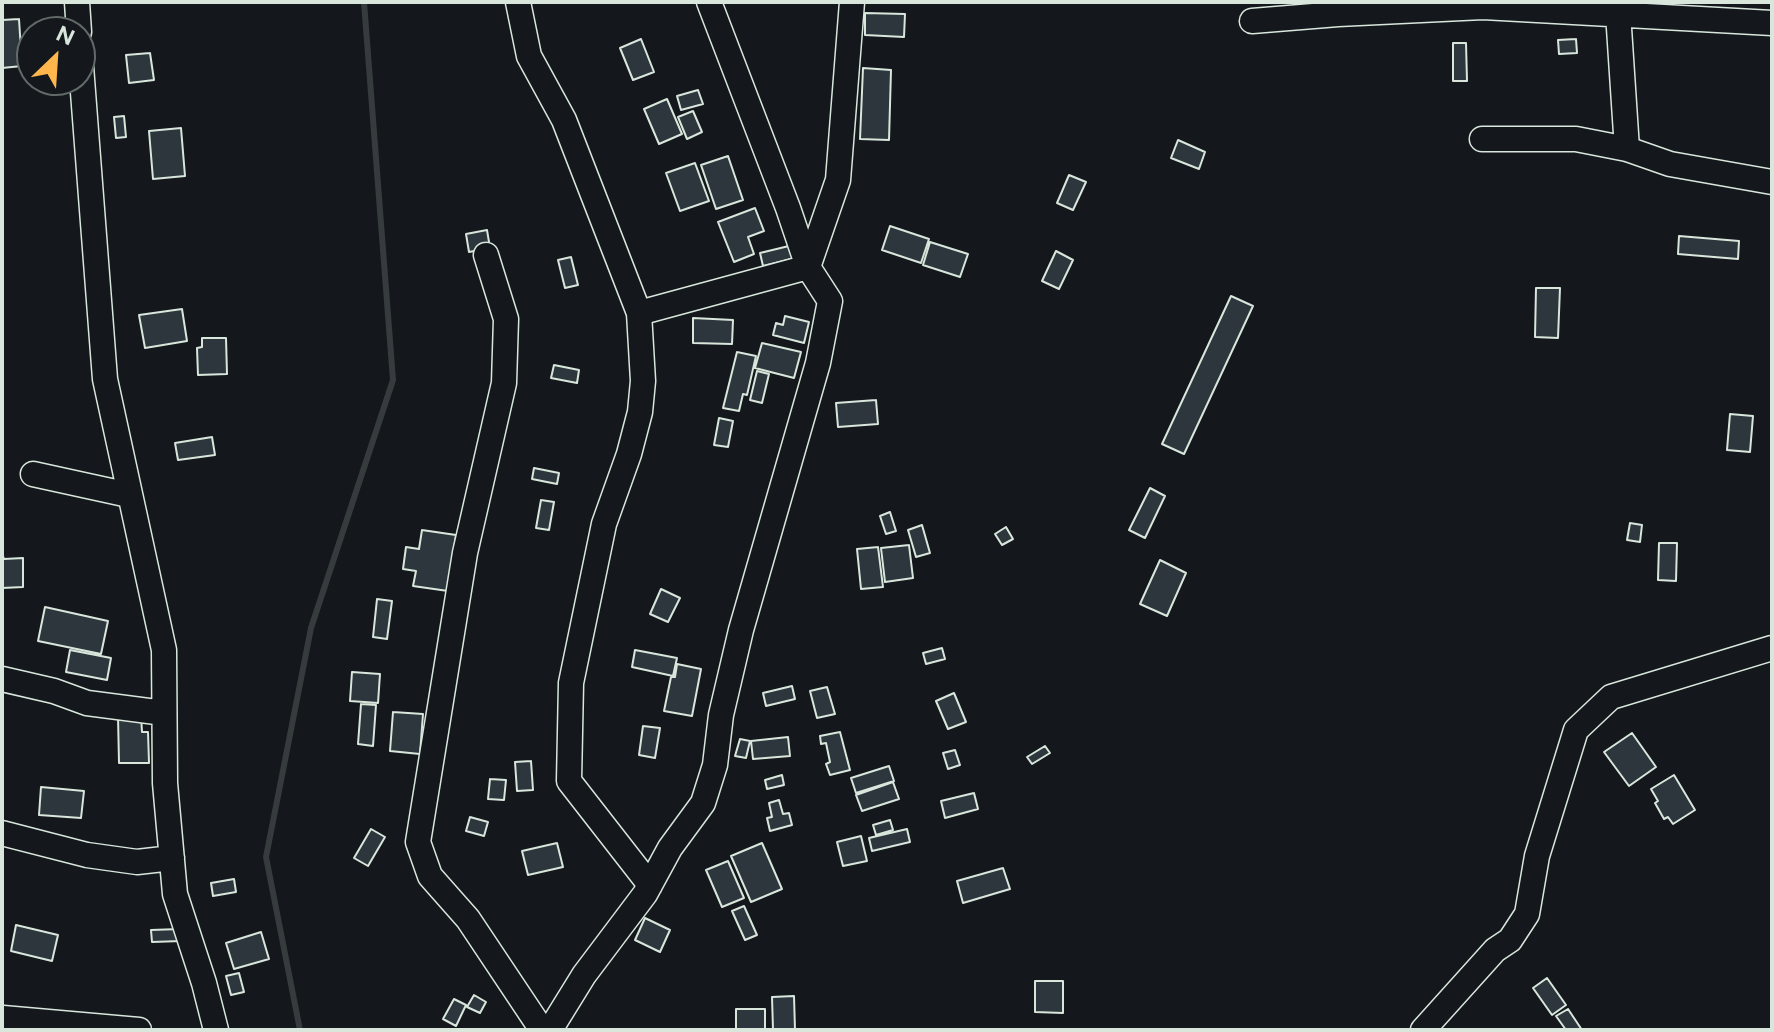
<!DOCTYPE html>
<html>
<head>
<meta charset="utf-8">
<style>
  body { margin:0 }
  #map { position:relative; width:1774px; height:1032px; overflow:hidden; background:#14181c; font-family:Figtree,sans-serif }
  canvas { display:block }
  .frame { position:absolute; inset:0; border:4px solid #d8e6dc; pointer-events:none }
  .north { position:absolute; left:16px; top:16px; width:80px; height:80px; box-sizing:border-box; background:#14181c; border:2px solid #626a69; border-radius:50%; rotate:25deg; font-size:22px; font-weight:700; line-height:32px; text-align:center; color:#d8e6dc }
  .north::after { content:''; display:block; margin:auto; width:28px; height:36px; background:#ffb74d; clip-path:polygon(50% 0,100% 100%,50% 72%,0 100%) }
</style>
</head>
<body>
<div id="map">
<canvas width="1774" height="1032"></canvas>
<div class="frame"></div>
<div class="north">N</div>
</div>
<script>
const ctx = document.querySelector('canvas').getContext('2d');
ctx.lineJoin = 'round';
function shape(rows) {
  const path = new Path2D();
  for (const r of rows) {
    path.moveTo(r[0], r[1]);
    for (let i = 2; i < r.length; i += 2) path.lineTo(r[i], r[i + 1]);
  }
  return path;
}
function trace(path, color, width, dash) {
  ctx.strokeStyle = color;
  ctx.lineWidth = width;
  ctx.lineCap = dash ? 'butt' : 'round';
  ctx.setLineDash(dash || []);
  ctx.stroke(path);
}
function fill(path, color) {
  ctx.fillStyle = color;
  ctx.fill(path, 'evenodd');
}
trace(shape([
  [300,1030,266,857,311,628,393,380,364,2]
]), '#363b3e', 6);
const building = shape([
  [865,13,905,14,904,37,865,35,865,13],
  [19,19,22,66,2,68,2,20,19,19],
  [641,39,654,72,633,80,620,48,641,39],
  [1576,39,1577,53,1559,54,1558,40,1576,39],
  [1453,43,1466,43,1467,81,1453,81,1453,43],
  [150,53,154,80,129,83,126,55,150,53],
  [863,68,891,70,889,140,860,139,863,68],
  [698,90,703,104,681,110,677,96,698,90],
  [667,99,682,134,659,144,644,109,667,99],
  [693,111,702,132,687,139,678,117,693,111],
  [124,116,126,137,116,138,114,117,124,116],
  [181,128,185,176,153,179,149,131,181,128],
  [1178,140,1205,152,1199,169,1171,158,1178,140],
  [728,156,743,200,716,209,701,165,728,156],
  [695,163,709,201,680,211,666,173,695,163],
  [1069,175,1086,182,1073,210,1057,203,1069,175],
  [755,208,764,231,748,237,754,254,734,262,718,222,755,208],
  [890,226,929,239,921,263,882,250,890,226],
  [487,230,490,248,469,252,466,234,487,230],
  [1679,236,1739,241,1738,259,1678,254,1679,236],
  [930,242,968,254,960,277,923,265,930,242],
  [793,245,796,258,763,266,760,253,793,245],
  [1056,251,1073,260,1059,289,1042,281,1056,251],
  [571,257,578,285,565,288,558,260,571,257],
  [1536,288,1560,288,1558,338,1535,337,1536,288],
  [1231,296,1253,306,1184,454,1162,444,1231,296],
  [182,309,187,341,145,348,139,315,182,309],
  [785,316,809,322,804,343,773,335,776,323,783,325,785,316],
  [693,318,733,320,732,344,693,343,693,318],
  [202,338,226,338,227,374,198,375,197,348,202,347,202,338],
  [762,343,801,352,794,378,755,368,762,343],
  [737,352,756,356,747,395,743,394,739,411,723,408,737,352],
  [554,365,579,370,577,383,551,378,554,365],
  [757,371,769,374,762,403,750,400,757,371],
  [876,400,878,424,838,427,836,403,876,400],
  [1730,414,1753,416,1750,452,1727,450,1730,414],
  [719,418,733,421,728,447,714,445,719,418],
  [212,437,215,455,178,460,175,443,212,437],
  [534,468,559,473,557,484,532,479,534,468],
  [1150,488,1165,496,1145,538,1129,530,1150,488],
  [541,500,554,502,549,530,536,528,541,500],
  [890,512,896,531,886,534,880,516,890,512],
  [1630,523,1642,525,1640,542,1627,540,1630,523],
  [922,525,930,553,916,557,908,530,922,525],
  [1006,527,1013,539,1002,545,995,534,1006,527],
  [422,530,456,535,448,591,413,586,416,571,403,569,406,547,419,549,422,530],
  [1659,543,1677,543,1676,581,1658,580,1659,543],
  [909,545,913,578,885,582,881,548,909,545],
  [878,547,883,587,861,589,857,549,878,547],
  [2,553,4,559,23,558,23,587,2,588,2,553],
  [1160,560,1186,573,1167,616,1140,604,1160,560],
  [661,589,680,598,668,622,650,614,661,589],
  [377,599,392,601,387,639,373,637,377,599],
  [45,607,108,621,101,654,38,641,45,607],
  [942,648,945,659,926,664,923,653,942,648],
  [70,650,111,658,107,680,66,672,70,650],
  [635,650,677,658,673,676,632,667,635,650],
  [677,664,701,669,692,716,664,711,671,677,675,677,677,664],
  [352,672,380,674,378,703,350,701,352,672],
  [792,686,795,699,766,706,763,693,792,686],
  [827,687,835,714,817,718,810,691,827,687],
  [954,693,966,722,948,729,936,701,954,693],
  [361,704,376,705,373,746,358,744,361,704],
  [393,712,423,714,420,754,390,751,393,712],
  [141,715,142,732,148,732,149,763,119,763,118,716,141,715],
  [643,726,660,728,655,758,639,755,643,726],
  [840,732,850,770,830,775,826,764,830,762,826,743,821,744,820,736,840,732],
  [1632,733,1656,767,1629,786,1604,752,1632,733],
  [788,737,790,756,753,759,751,741,788,737],
  [740,739,750,741,746,758,735,756,740,739],
  [1045,746,1050,753,1032,764,1027,757,1045,746],
  [955,750,960,765,948,769,943,753,955,750],
  [531,761,533,790,517,791,515,762,531,761],
  [889,766,894,781,856,793,851,778,889,766],
  [782,775,784,785,767,789,765,780,782,775],
  [1674,775,1695,810,1673,824,1668,817,1664,819,1655,803,1658,801,1651,789,1674,775],
  [490,779,506,780,504,800,488,799,490,779],
  [893,782,899,799,862,811,856,795,893,782],
  [41,787,84,791,81,818,39,815,41,787],
  [974,793,978,809,945,818,941,801,974,793],
  [779,800,783,814,789,813,792,825,770,831,767,818,772,817,769,803,779,800],
  [470,817,488,822,484,836,466,831,470,817],
  [890,820,893,830,876,835,873,825,890,820],
  [371,829,385,837,368,866,354,858,371,829],
  [907,829,910,842,872,851,869,838,907,829],
  [861,836,867,861,843,866,837,842,861,836],
  [557,843,563,867,528,875,522,851,557,843],
  [762,843,782,889,751,902,731,856,762,843],
  [728,861,744,898,722,907,706,870,728,861],
  [1003,868,1010,889,963,903,957,881,1003,868],
  [234,879,236,892,213,896,211,883,234,879],
  [744,906,757,935,745,940,732,911,744,906],
  [645,918,670,930,660,952,635,940,645,918],
  [16,925,58,935,52,961,11,951,16,925],
  [180,929,181,941,152,942,151,930,180,929],
  [261,932,269,959,234,969,226,943,261,932],
  [239,973,244,992,231,995,226,976,239,973],
  [1547,978,1566,1005,1552,1015,1533,988,1547,978],
  [1035,981,1063,981,1063,1013,1035,1012,1035,981],
  [474,995,486,1002,480,1013,467,1007,474,995],
  [794,996,795,1030,773,1030,772,997,794,996],
  [454,999,466,1005,456,1026,443,1019,454,999],
  [736,1009,765,1009,765,1030,736,1030,736,1009],
  [1568,1009,1582,1030,1566,1030,1556,1016,1568,1009]
]);
fill(building, '#2c363c');
trace(building, '#d8e6dc', 2);
const minor = shape([
  [77,2,79,32],
  [518,2,529,56,564,120,639,313],
  [1618,13,1627,149],
  [1252,21,1338,14,1483,7,1772,23],
  [80,53,105,379,164,650,165,783,175,894,204,983,216,1030],
  [1482,139,1576,139,1627,149,1670,164,1772,182],
  [486,255,506,319,504,383,465,553,418,842,430,876,468,919,542,1030],
  [808,267,838,180,852,2],
  [33,474,129,495],
  [2,679,54,691,87,703,164,713],
  [2,833,87,855,137,862,172,858],
  [650,885,569,781,571,683,604,524,629,454,640,412,643,381,639,313,808,267],
  [3,1018,139,1030],
  [550,1030,584,975,645,894,670,848,703,803,715,765,721,715,741,630,818,363,830,301,808,267,788,208,709,2],
  [1423,1030,1495,950,1510,940,1527,914,1537,856,1576,730,1611,697,1772,648]
]);
trace(minor, '#d8e6dc', 27);
trace(minor, '#14181c', 24);
</script>
</body>
</html>
